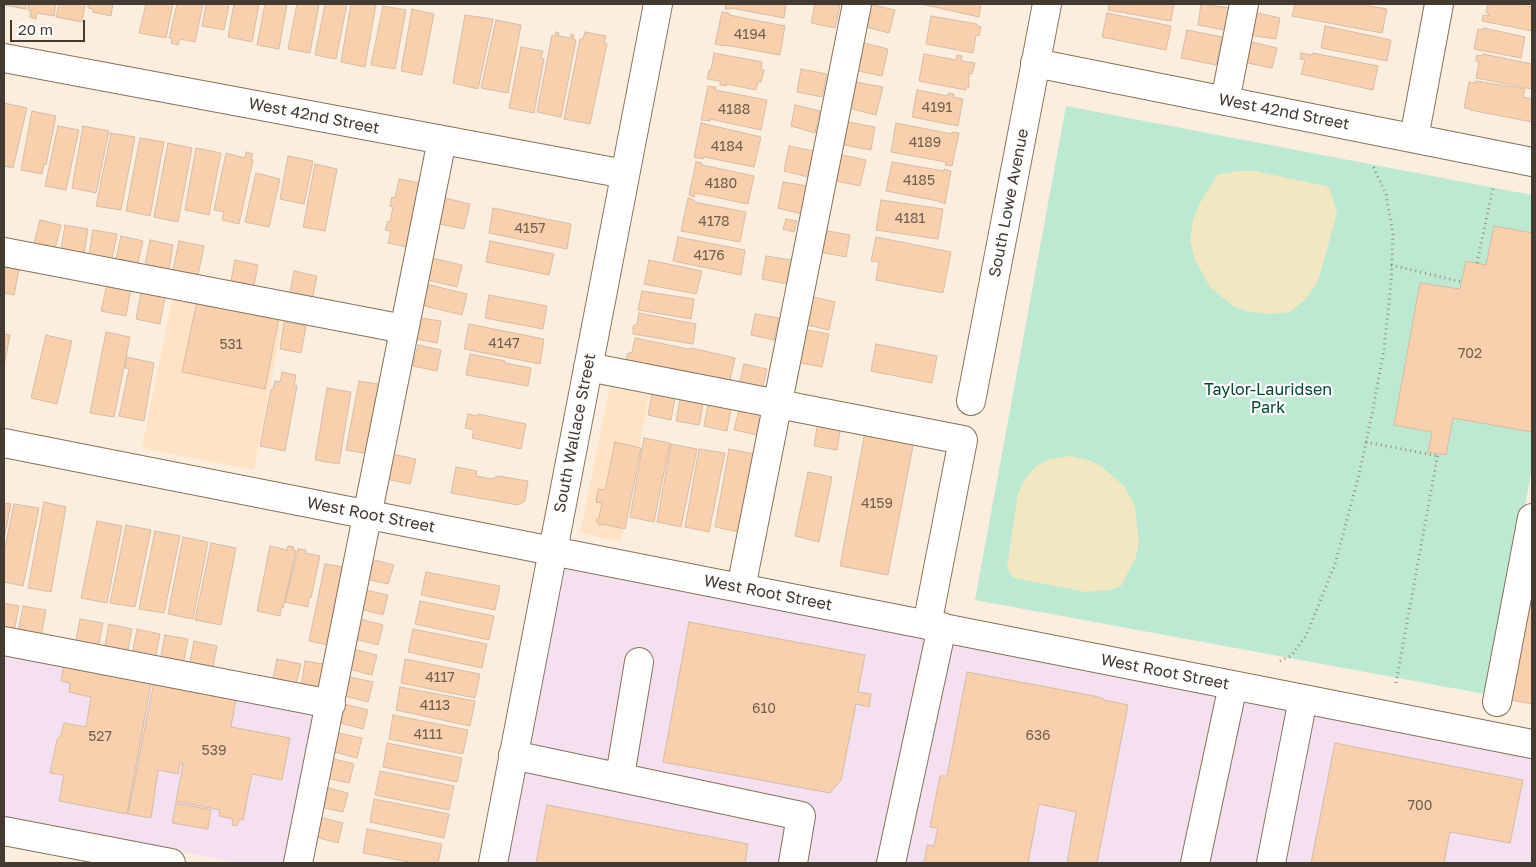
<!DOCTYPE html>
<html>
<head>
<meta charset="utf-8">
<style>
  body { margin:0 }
  #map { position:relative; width:1536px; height:867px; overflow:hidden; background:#fceedf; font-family:"Golos Text",sans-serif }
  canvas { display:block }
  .frame { position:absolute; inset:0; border:5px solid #433b31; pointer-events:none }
  .scale { position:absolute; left:10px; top:20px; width:75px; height:22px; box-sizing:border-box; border:2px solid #433b31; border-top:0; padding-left:6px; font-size:15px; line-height:18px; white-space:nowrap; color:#433b31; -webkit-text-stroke:4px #fefefe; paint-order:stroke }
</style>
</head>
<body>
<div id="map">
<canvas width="1536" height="867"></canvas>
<div class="frame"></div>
<div class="scale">20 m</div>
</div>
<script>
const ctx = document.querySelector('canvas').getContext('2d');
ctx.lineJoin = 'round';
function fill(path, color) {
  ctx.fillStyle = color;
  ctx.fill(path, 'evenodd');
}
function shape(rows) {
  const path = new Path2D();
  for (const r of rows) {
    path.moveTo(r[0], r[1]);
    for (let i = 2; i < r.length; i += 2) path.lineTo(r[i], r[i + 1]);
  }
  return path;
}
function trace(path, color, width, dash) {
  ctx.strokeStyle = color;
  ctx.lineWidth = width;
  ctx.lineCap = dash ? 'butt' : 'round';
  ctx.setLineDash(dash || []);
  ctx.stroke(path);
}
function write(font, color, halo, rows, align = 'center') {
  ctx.font = font + ' "Golos Text",sans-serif';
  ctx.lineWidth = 4.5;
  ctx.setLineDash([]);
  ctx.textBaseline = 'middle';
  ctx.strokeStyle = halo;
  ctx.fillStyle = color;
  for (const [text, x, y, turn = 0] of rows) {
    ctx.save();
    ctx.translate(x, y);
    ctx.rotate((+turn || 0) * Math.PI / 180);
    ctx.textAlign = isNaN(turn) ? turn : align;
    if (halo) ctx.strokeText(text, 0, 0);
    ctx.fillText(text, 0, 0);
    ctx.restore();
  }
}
fill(shape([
  [175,285,285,307,254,470,142,448],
  [613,371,652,379,621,542,580,533]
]), '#ffe3c4');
fill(shape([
  [553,549,1532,740,1532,863,488,863],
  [4,641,331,704,298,863,238,863,4,816]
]), '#f5e0ef');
fill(shape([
  [1066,106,1532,195,1532,468,1490,695,975,600]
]), '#bde9d2');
fill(shape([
  [1237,171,1255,171,1329,187,1337,213,1318,281,1307,298,1290,312,1269,314,1250,312,1233,306,1210,287,1195,260,1190,240,1193,220,1200,203,1217,175],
  [1070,456,1088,460,1100,465,1124,486,1135,506,1139,541,1136,557,1121,586,1109,590,1086,592,1014,578,1007,568,1018,493,1025,479,1036,466,1050,459]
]), '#f1e7c2');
const building = shape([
  [4,4,26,4,26,9,4,5,4,4],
  [29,4,56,4,54,16,37,13,36,19,30,17,31,11,28,10,29,4],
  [59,4,85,4,82,22,56,17,59,4],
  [88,4,113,4,111,16,93,12,93,9,88,8,88,4],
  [146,4,173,4,166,38,139,33,146,4],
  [177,4,203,4,195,42,180,39,178,45,171,43,172,38,169,38,177,4],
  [206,4,229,4,224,30,202,26,206,4],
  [234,4,259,4,252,42,228,37,234,4],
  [265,4,287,4,279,49,257,45,265,4],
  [297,4,319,4,310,53,288,49,297,4],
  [325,4,347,4,336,59,315,55,325,4],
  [351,4,376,4,365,67,341,62,351,4],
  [726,4,786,4,784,18,731,8,731,9,725,9,726,4],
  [815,4,840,5,835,28,811,23,815,4],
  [869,4,895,10,889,33,863,26,869,4],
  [921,4,981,4,979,17,921,4],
  [1109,4,1174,4,1171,21,1108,10,1109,4],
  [1201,4,1229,8,1225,30,1198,25,1201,4],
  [1295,4,1368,4,1370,6,1387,9,1382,33,1292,16,1295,4],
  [1488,4,1524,4,1526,6,1532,7,1532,31,1482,21,1483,15,1490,16,1486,12,1488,4],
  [383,6,406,10,395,69,371,65,383,6],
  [412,9,434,14,422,75,401,71,412,9],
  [722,12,729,13,729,15,785,26,780,55,725,45,725,46,715,44,722,12],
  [1253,12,1280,18,1276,39,1249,35,1253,12],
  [1107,13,1171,26,1166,50,1102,37,1107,13],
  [465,15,493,19,478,89,453,83,465,15],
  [931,16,977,24,977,26,981,27,979,36,976,35,973,53,926,44,931,16],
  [496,20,521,25,508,93,481,88,496,20],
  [1325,26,1391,40,1387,61,1321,48,1325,26],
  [1484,28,1525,37,1521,58,1474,49,1478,29,1483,30,1484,28],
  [1187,30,1222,37,1216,65,1181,58,1187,30],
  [556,32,559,33,558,36,571,38,571,34,574,35,573,39,576,40,561,117,537,112,552,35,555,36,556,32],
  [585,32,606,36,604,43,607,44,590,124,564,119,580,39,583,39,585,32],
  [1248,41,1277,48,1272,68,1243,62,1248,41],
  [860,42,888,49,882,76,854,70,860,42],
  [521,47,543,51,541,58,544,59,534,113,509,108,521,47],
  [714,53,762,62,761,69,764,70,761,82,758,82,756,90,726,84,726,86,720,85,720,81,707,79,709,70,711,70,714,53],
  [1301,53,1313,55,1313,53,1378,66,1373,90,1301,74,1305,60,1300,59,1301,53],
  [924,54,956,60,957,55,962,56,961,61,975,63,972,74,969,73,969,87,966,87,966,90,919,81,924,54],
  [1483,54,1532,64,1532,89,1476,78,1479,62,1476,61,1477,55,1482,56,1483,54],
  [801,69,827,74,822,97,797,92,801,69],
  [1476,81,1525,89,1523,97,1532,99,1532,122,1470,110,1470,109,1464,108,1469,82,1476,83,1476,81],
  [855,82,883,87,876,115,852,109,852,106,851,106,855,82],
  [708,86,716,87,715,90,767,100,761,130,710,119,710,121,701,120,708,86],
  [917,90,948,96,948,93,954,94,953,97,963,99,958,126,912,117,917,90],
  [4,103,27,108,13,168,4,166,4,103],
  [795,105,820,111,815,133,791,126,795,105],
  [32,111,56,116,46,165,44,164,42,174,21,170,32,111],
  [843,121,875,127,871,150,839,144,843,121],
  [701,123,761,137,754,167,704,157,703,159,694,157,701,123],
  [896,123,952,134,952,132,959,133,952,166,945,165,946,162,891,152,896,123],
  [58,126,79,130,66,190,45,186,58,126],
  [83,126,109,131,96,193,72,188,83,126],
  [111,133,135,137,121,210,96,206,111,133],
  [140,138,164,142,150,216,126,211,140,138],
  [168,143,192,148,178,222,154,217,168,143],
  [789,146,813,151,808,177,784,171,789,146],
  [196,148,221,153,209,215,185,210,196,148],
  [246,152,253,154,251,159,253,160,239,224,222,220,224,212,214,210,226,153,245,158,246,152],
  [838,154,866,160,860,186,832,180,838,154],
  [288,156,313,161,304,204,280,199,288,156],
  [696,162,702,163,702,165,754,176,748,204,695,193,694,197,689,195,696,162],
  [892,162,944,171,944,169,951,171,945,204,938,201,886,191,892,162],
  [315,164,337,169,325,231,303,227,315,164],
  [256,173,280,179,269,227,245,222,256,173],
  [399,179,424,184,411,251,406,250,407,247,388,243,391,231,385,230,388,221,390,222,393,207,390,206,392,197,395,198,399,179],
  [783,182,808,186,802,214,778,208,783,182],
  [441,197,470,204,464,229,435,223,441,197],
  [688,198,694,200,694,202,746,212,740,242,681,231,688,198],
  [881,200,943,209,938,239,876,230,881,200],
  [493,208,571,224,567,249,489,233,493,208],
  [786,219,797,221,794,232,783,229,786,219],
  [40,220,61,225,55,249,34,244,40,220],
  [65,225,88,229,84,254,61,250,65,225],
  [1494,226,1532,233,1532,432,1453,418,1446,455,1428,452,1432,432,1394,425,1420,283,1460,289,1466,261,1486,265,1494,226],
  [93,230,117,234,112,259,89,255,93,230],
  [823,230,850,235,846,257,819,252,823,230],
  [121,236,143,241,138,263,116,259,121,236],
  [678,237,745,250,741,275,673,261,678,237],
  [876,237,951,252,943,293,876,280,879,262,871,261,876,237],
  [150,240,173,245,169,269,145,265,150,240],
  [179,241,204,246,198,275,173,270,179,241],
  [490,241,554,254,549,275,486,262,490,241],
  [766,256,791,260,787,284,762,279,766,256],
  [432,258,462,265,457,287,427,280,432,258],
  [235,260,258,265,253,290,230,286,235,260],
  [649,260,702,271,696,294,644,284,649,260],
  [4,267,19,270,14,295,4,293,4,267],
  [294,271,317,276,312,301,289,297,294,271],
  [107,284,131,288,126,316,101,311,107,284],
  [426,284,467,294,462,315,421,305,426,284],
  [642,291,694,299,691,319,638,310,642,291],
  [141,293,165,297,160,324,136,319,141,293],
  [489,295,547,306,543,329,485,318,489,295],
  [809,296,835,302,829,330,803,324,809,296],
  [197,301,279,317,265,389,182,372,197,301],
  [639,313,696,324,693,344,633,334,633,326,637,324,639,313],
  [755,314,779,318,774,340,751,335,755,314],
  [415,317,441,321,437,343,410,338,415,317],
  [284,322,306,326,301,353,280,349,284,322],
  [469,324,544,339,540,364,464,349,469,324],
  [803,329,829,334,822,367,796,362,803,329],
  [106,332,130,337,114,417,90,413,106,332],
  [4,334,10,335,4,366,4,334],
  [46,335,72,341,57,404,31,398,46,335],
  [635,338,688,349,692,348,735,358,730,380,627,360,627,354,632,352,635,338],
  [876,344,937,356,932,383,871,371,876,344],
  [418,345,441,350,437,371,413,366,418,345],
  [470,354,505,361,505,363,531,368,528,386,466,375,470,354],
  [127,357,154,363,144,421,119,416,129,369,125,368,127,357],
  [744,364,767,369,762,390,739,385,744,364],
  [282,372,296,375,294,386,297,386,285,451,260,446,271,389,273,389,275,381,280,382,282,372],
  [359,381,383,385,369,454,346,450,359,381],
  [327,388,351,392,339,464,315,460,327,388],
  [652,393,675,398,671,420,648,415,652,393],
  [680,399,703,404,699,425,676,421,680,399],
  [708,404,731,409,727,431,704,426,708,404],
  [739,409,762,414,758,435,734,430,739,409],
  [468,414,477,416,478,414,526,424,521,449,472,438,474,430,465,428,468,414],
  [818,421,841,425,837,450,814,446,818,421],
  [865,432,914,441,888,575,840,566,865,432],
  [644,438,670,443,654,522,630,517,644,438],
  [615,442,641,448,625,529,603,524,599,525,596,520,599,518,602,503,596,502,598,489,605,490,615,442],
  [671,444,697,449,681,527,657,522,671,444],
  [699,449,725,453,709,532,685,527,699,449],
  [729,449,755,454,739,532,715,527,729,449],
  [392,454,416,459,410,484,386,479,392,454],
  [456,467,477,471,476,476,491,479,498,476,528,481,525,501,518,505,451,493,456,467],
  [808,472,832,477,819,542,795,536,808,472],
  [44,502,66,507,51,592,28,588,44,502],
  [4,503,11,504,4,539,4,503],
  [14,504,39,508,23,586,4,582,4,552,14,504],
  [97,521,122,526,107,603,81,598,97,521],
  [126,525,151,530,135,607,110,603,126,525],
  [155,531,180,536,164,613,139,609,155,531],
  [183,537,208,542,193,619,168,614,183,537],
  [211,543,236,548,221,625,195,620,211,543],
  [270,546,287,550,288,546,294,547,293,550,296,551,283,608,281,608,280,616,257,611,270,546],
  [298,549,306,550,305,553,320,556,311,598,309,597,308,607,285,602,298,549],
  [370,559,394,565,388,584,366,579,370,559],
  [1532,563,1532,704,1506,699,1532,563],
  [325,564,350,568,334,646,309,641,325,564],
  [426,572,500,586,495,610,421,595,426,572],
  [365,590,388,595,383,615,361,609,365,590],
  [420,601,494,616,489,640,415,624,420,601],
  [4,603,19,606,14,632,4,630,4,603],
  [23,606,46,610,41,636,18,632,23,606],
  [80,619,103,623,98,649,75,645,80,619],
  [360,619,383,625,378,645,355,639,360,619],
  [689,622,865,655,858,692,871,694,869,707,856,704,841,780,830,793,663,762,689,622],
  [109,624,132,629,127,654,104,650,109,624],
  [137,629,160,634,155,660,132,655,137,629],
  [413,629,487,644,482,668,408,652,413,629],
  [165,635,188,639,183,665,160,661,165,635],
  [194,641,217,646,212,672,189,667,194,641],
  [353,649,377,655,372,675,349,669,353,649],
  [65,657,153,673,127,814,59,801,64,775,50,773,57,740,61,735,64,723,86,727,91,697,69,692,70,683,61,681,65,657],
  [277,659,301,664,296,684,273,678,277,659],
  [405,659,480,674,475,698,401,683,405,659],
  [305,661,329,665,324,691,301,686,305,661],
  [967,672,1094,696,1104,699,1104,700,1128,705,1097,863,1067,863,1076,812,1039,804,1028,863,924,863,927,845,934,846,938,828,930,827,940,776,947,776,967,672],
  [155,677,237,693,231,727,290,738,282,780,252,774,243,820,239,819,237,826,232,825,233,819,219,816,220,810,176,801,183,764,180,763,178,774,158,770,151,818,128,814,155,677],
  [350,677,373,682,368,702,345,696,350,677],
  [400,687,475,701,470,726,396,710,400,687],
  [344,704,368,710,363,729,340,723,344,704],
  [393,715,468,730,463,754,389,739,393,715],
  [338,733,362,738,357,758,334,752,338,733],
  [387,743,462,758,457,782,383,767,387,743],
  [1335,743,1523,780,1510,843,1450,832,1444,863,1311,863,1335,743],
  [330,758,354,764,349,783,326,778,330,758],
  [380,771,454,786,449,810,375,795,380,771],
  [324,787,348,793,343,812,320,807,324,787],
  [374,799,449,814,444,838,370,822,374,799],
  [176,803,211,810,208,829,172,823,176,803],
  [547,805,748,844,745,863,536,863,547,805],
  [319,817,343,823,338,843,315,837,319,817],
  [367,829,442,844,438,863,414,863,363,853,367,829]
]);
fill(building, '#f9d0ad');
trace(building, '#d5bca7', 1);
const minor = shape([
  [4,58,625,174],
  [1035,63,1532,162],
  [1225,101,1244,4],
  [1414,138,1439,4],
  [4,252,404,329],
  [588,367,963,440,927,625],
  [971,401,1047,4],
  [4,443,1532,744],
  [741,588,857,4],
  [4,641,331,704],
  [1497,702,1532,518],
  [513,755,801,816,793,863],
  [620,776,639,662],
  [4,831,171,863],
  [298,863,442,140],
  [493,863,658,4],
  [891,863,942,627],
  [1195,863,1233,685],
  [1271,863,1303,699]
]);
trace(minor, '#86725c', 30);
trace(shape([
  [1477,263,1493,188],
  [1391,265,1462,282],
  [1366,442,1438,456],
  [1280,661,1291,656,1306,636,1335,564,1359,475,1372,414,1384,349,1391,283,1393,234,1386,194,1372,164],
  [1396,683,1438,453]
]), '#978c80', 3, [1, 4]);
trace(minor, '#fff', 28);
write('14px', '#706050', null, [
  ["4194",750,35],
  ["4191",937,108],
  ["4188",734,110],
  ["4189",925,143],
  ["4184",727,147],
  ["4185",919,181],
  ["4180",721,184],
  ["4181",910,219],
  ["4178",714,222],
  ["4157",530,229],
  ["4176",709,256],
  ["4147",504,344],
  ["531",231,345],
  ["702",1470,354],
  ["4159",877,504],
  ["4117",440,678],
  ["4113",435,706],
  ["610",764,709],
  ["4111",428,735],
  ["636",1038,736],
  ["527",100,737],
  ["539",214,751],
  ["700",1420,806]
]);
write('16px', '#433b31', '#fefefe', [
  ["West 42nd Street",1284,112,11],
  ["West 42nd Street",314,116,11],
  ["South Lowe Avenue",1009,203,-79],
  ["South Wallace Street",575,433,-79],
  ["West Root Street",371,515,11],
  ["West Root Street",768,593,11],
  ["West Root Street",1165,672,11]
]);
write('16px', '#004830', '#fefefe', [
  ["Taylor-Lauridsen",1268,390],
  ["Park",1268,408]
]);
</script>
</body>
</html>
